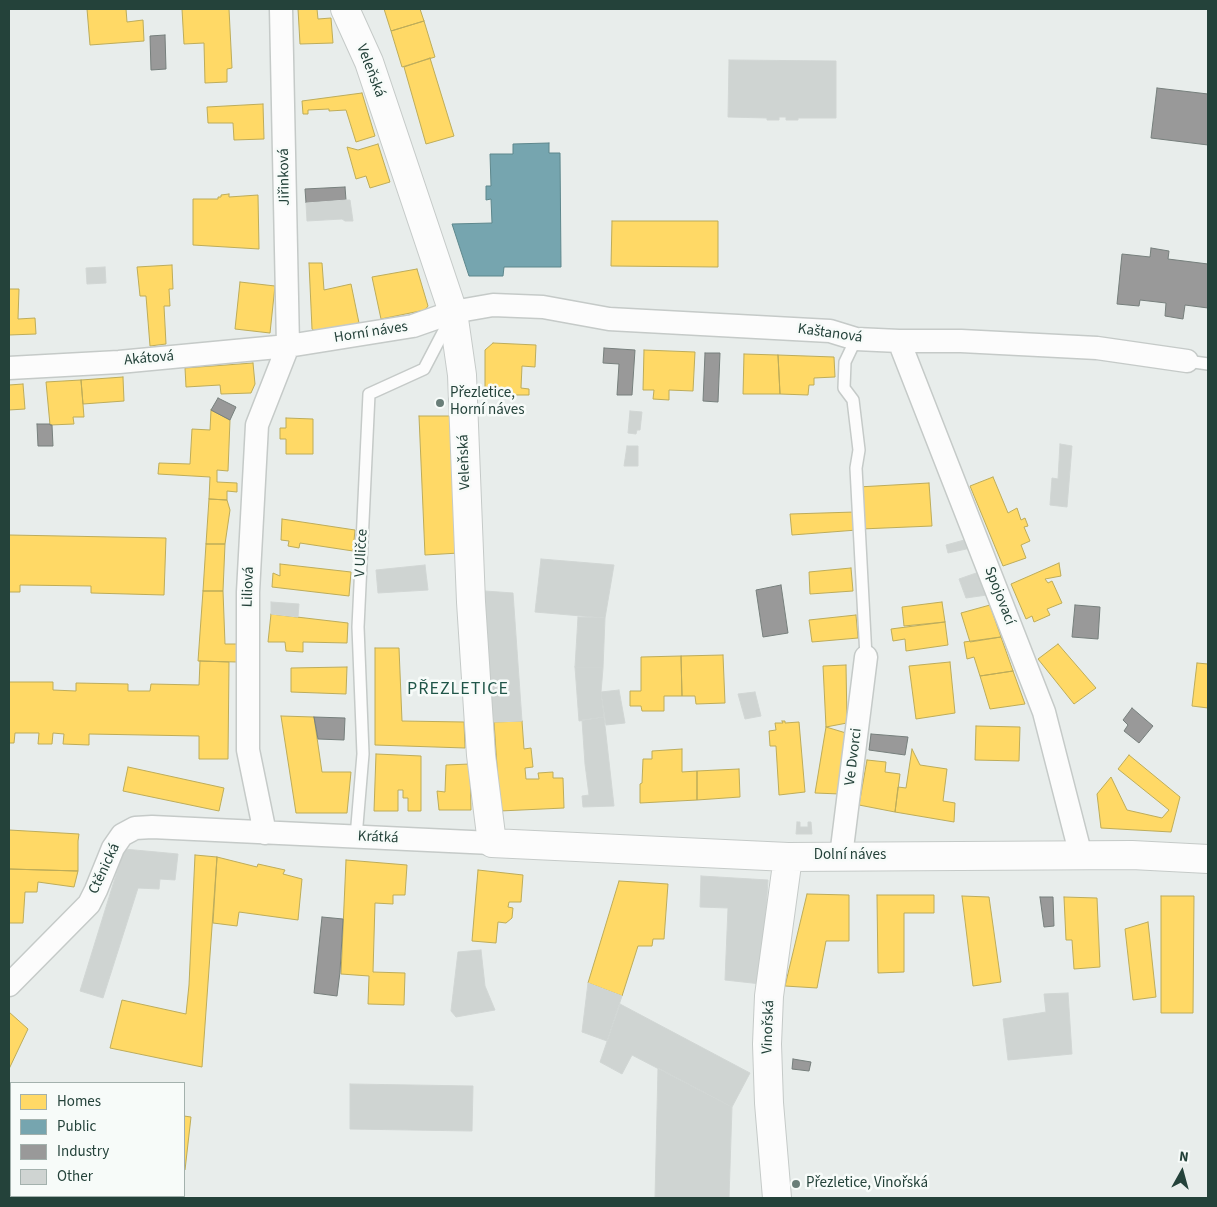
<!DOCTYPE html>
<html>
<head>
<meta charset="utf-8">
<style>
  body { margin:0 }
  #map { position:relative; width:1217px; height:1207px; overflow:hidden; background:#e8edeb; font-family:"Source Sans 3",sans-serif }
  canvas { display:block }
  .frame { position:absolute; inset:0; border:10px solid #24423a; pointer-events:none }
  .legend { position:absolute; left:10px; top:1082px; width:175px; height:115px; box-sizing:border-box; background:#f7fbf9; border:1px solid #a3b1ad; margin:0; padding:6px 9px; list-style:none; font-size:15px; color:#24423a }
  .legend li { display:flex; align-items:center; gap:10px; height:25px }
  .legend b { width:25px; border:1px solid #a3b1ad }
  .north { position:absolute; left:1157px; top:1147px; width:50px; height:50px; -webkit-text-stroke:4px #f7fbf9; paint-order:stroke; rotate:7deg; font-size:14px; font-weight:700; line-height:20px; text-align:center; color:#24423a }
  .north::after { content:''; display:block; margin:auto; width:18px; height:22px; background:#24423a; clip-path:polygon(50% 0,100% 100%,50% 72%,0 100%) }
</style>
</head>
<body>
<div id="map">
<canvas width="1217" height="1207"></canvas>
<div class="frame"></div>
<ul class="legend">
<li><b style="height:14px;background:#ffd966"></b>Homes</li>
<li><b style="height:14px;background:#76a5af"></b>Public</li>
<li><b style="height:14px;background:#999"></b>Industry</li>
<li><b style="height:14px;background:#cfd4d2"></b>Other</li>
</ul>
<div class="north">N</div>
</div>
<script>
const ctx = document.querySelector('canvas').getContext('2d');
ctx.lineJoin = 'round';
function fill(path, color) {
  ctx.fillStyle = color;
  ctx.fill(path, 'evenodd');
}
function shape(rows) {
  const path = new Path2D();
  for (const r of rows) {
    path.moveTo(r[0], r[1]);
    for (let i = 2; i < r.length; i += 2) path.lineTo(r[i], r[i + 1]);
  }
  return path;
}
function trace(path, color, width, dash) {
  ctx.strokeStyle = color;
  ctx.lineWidth = width;
  ctx.lineCap = dash ? 'butt' : 'round';
  ctx.setLineDash(dash || []);
  ctx.stroke(path);
}
function write(font, color, halo, rows, align = 'center') {
  ctx.font = font + ' "Source Sans 3",sans-serif';
  ctx.lineWidth = 5;
  ctx.setLineDash([]);
  ctx.textBaseline = 'middle';
  ctx.strokeStyle = halo;
  ctx.fillStyle = color;
  for (const [text, x, y, turn = 0] of rows) {
    ctx.save();
    ctx.translate(x, y);
    ctx.rotate((+turn || 0) * Math.PI / 180);
    ctx.textAlign = isNaN(turn) ? turn : align;
    if (halo) ctx.strokeText(text, 0, 0);
    ctx.fillText(text, 0, 0);
    ctx.restore();
  }
}
const homes = shape([
  [87,9,126,9,127,22,143,20,144,41,90,45,87,9],
  [182,9,229,9,232,68,227,69,227,82,205,83,204,43,184,44,182,9],
  [298,9,317,9,318,19,331,18,333,43,300,44,298,9],
  [384,9,420,9,424,21,391,31,384,9],
  [424,21,435,57,402,67,391,31,424,21],
  [430,58,454,136,426,144,404,67,430,58],
  [362,93,375,136,356,142,346,110,329,111,329,109,308,110,308,114,303,114,302,101,362,93],
  [263,104,264,139,234,140,233,123,208,123,207,107,263,104],
  [378,144,390,182,370,188,366,176,356,179,347,147,358,150,378,144],
  [229,194,229,197,258,195,259,249,193,245,193,199,218,199,218,197,221,197,221,195,229,194],
  [612,221,718,221,718,267,611,266,612,221],
  [309,263,322,263,324,290,351,284,359,323,316,332,312,329,309,263],
  [172,265,173,289,169,289,170,306,164,306,166,344,150,346,146,296,140,296,137,267,172,265],
  [417,269,428,306,425,310,381,319,372,277,417,269],
  [240,282,275,286,270,333,235,329,240,282],
  [9,289,19,289,18,319,35,318,36,334,9,335,9,289],
  [493,343,536,345,535,367,522,366,521,388,529,389,529,395,485,395,485,350,493,343],
  [644,350,695,352,693,391,669,390,669,400,653,399,654,390,643,390,644,350],
  [744,354,778,355,780,394,743,394,744,354],
  [778,355,834,357,835,377,814,378,814,385,809,385,808,395,780,394,778,355],
  [253,363,255,384,251,393,221,394,220,385,186,387,185,368,253,363],
  [123,377,124,401,83,404,81,380,123,377],
  [81,380,84,417,73,417,74,424,50,425,46,382,81,380],
  [23,384,25,409,9,410,9,385,23,384],
  [211,410,230,420,228,471,217,470,217,482,237,483,237,492,227,491,227,500,209,499,210,477,158,474,159,463,190,464,192,429,210,430,211,410],
  [419,416,453,416,459,553,425,555,419,416],
  [286,418,313,419,313,454,286,454,286,439,280,439,280,428,286,428,286,418],
  [993,477,1008,513,1017,508,1021,520,1025,518,1028,526,1024,527,1030,541,1021,545,1026,558,1003,566,970,486,993,477],
  [929,483,932,526,861,529,858,487,929,483],
  [209,499,227,500,230,510,225,544,206,544,209,499],
  [855,512,857,530,792,535,790,514,855,512],
  [282,519,355,530,353,551,300,543,299,548,288,546,289,541,281,540,282,519],
  [9,535,166,538,164,595,91,593,91,586,20,585,20,592,9,592,9,535],
  [206,544,225,544,223,591,203,591,206,544],
  [1059,563,1061,576,1045,579,1048,583,1052,581,1062,603,1047,609,1050,615,1034,622,1032,616,1026,619,1011,584,1059,563],
  [280,564,351,572,349,596,272,587,273,573,280,576,280,564],
  [851,568,853,591,810,594,809,572,851,568],
  [203,591,223,591,225,644,237,644,237,662,198,661,203,591],
  [942,602,945,622,904,626,902,607,942,602],
  [990,605,1001,637,970,642,961,613,990,605],
  [271,614,348,623,347,643,303,642,303,652,286,651,285,642,268,642,271,614],
  [856,615,858,638,812,642,809,620,856,615],
  [945,622,948,645,906,651,905,639,893,641,891,629,945,622],
  [1001,637,1013,671,980,676,974,657,967,659,964,642,1001,637],
  [1058,644,1096,688,1074,704,1038,659,1058,644],
  [375,648,399,648,402,721,464,722,465,748,375,745,375,648],
  [723,655,725,703,696,704,695,696,682,696,681,656,723,655],
  [681,656,682,696,664,696,664,711,642,711,641,706,630,706,630,691,641,691,641,657,681,656],
  [200,661,229,662,228,759,199,759,199,736,89,734,89,745,63,744,64,734,53,733,52,744,38,744,39,733,15,733,14,743,9,743,9,682,53,682,53,690,76,691,76,683,128,684,128,691,150,691,151,684,199,685,200,661],
  [950,662,955,713,916,719,909,666,950,662],
  [1197,663,1208,664,1208,708,1192,706,1197,663],
  [846,665,847,723,826,727,823,666,846,665],
  [347,667,346,694,291,692,291,668,347,667],
  [1013,671,1025,704,990,709,980,676,1013,671],
  [281,716,314,717,322,772,351,772,347,813,296,813,281,716],
  [522,721,524,749,531,748,533,767,525,768,526,779,539,779,538,773,553,772,553,778,563,778,564,808,500,811,494,722,522,721],
  [782,721,785,721,785,723,799,722,805,792,779,795,776,746,770,746,769,731,776,730,775,723,783,723,782,721],
  [976,726,1020,727,1019,761,975,760,976,726],
  [826,727,846,733,840,794,815,793,826,727],
  [682,749,682,772,697,771,697,800,640,803,640,784,642,783,643,759,652,759,652,751,682,749],
  [912,749,920,765,947,769,943,801,955,803,954,822,895,812,898,787,906,788,912,749],
  [376,754,421,756,421,811,408,811,408,798,403,798,403,790,398,790,398,811,374,811,376,754],
  [1129,755,1180,797,1171,832,1101,828,1097,794,1111,777,1127,810,1162,818,1169,810,1118,769,1129,755],
  [867,760,886,762,885,772,900,774,895,812,859,805,867,760],
  [470,764,471,810,439,810,437,791,445,792,446,765,470,764],
  [128,767,224,788,219,811,123,791,128,767],
  [739,769,740,797,697,800,697,771,739,769],
  [9,830,79,834,78,841,78,871,9,869,9,830],
  [195,855,217,857,202,1067,110,1048,122,1000,186,1014,189,985,195,855],
  [217,857,257,867,258,864,285,870,283,874,302,879,298,920,239,912,237,926,213,923,217,857],
  [346,860,407,865,405,895,393,895,393,904,375,903,373,972,405,973,404,1005,368,1004,369,976,341,974,346,860],
  [9,869,78,871,74,887,38,882,37,892,25,892,23,923,9,923,9,869],
  [478,870,523,875,521,902,509,902,508,907,513,908,512,918,506,923,498,922,496,943,472,941,478,870],
  [619,881,668,884,664,939,653,939,652,946,638,946,622,996,588,983,619,881],
  [807,894,849,895,849,941,826,941,817,988,785,986,807,894],
  [877,895,934,895,934,913,904,913,904,972,878,973,877,895],
  [962,896,989,897,1001,982,973,986,962,896],
  [1161,896,1194,896,1193,1013,1161,1013,1161,896],
  [1064,897,1097,898,1100,967,1074,969,1072,940,1066,940,1064,897],
  [1148,922,1156,997,1133,1000,1125,929,1148,922],
  [9,1012,28,1029,9,1069,9,1012],
  [184,1116,191,1117,185,1170,184,1170,184,1116]
]);
fill(homes, '#ffd966');
trace(homes, '#bdac59', 1);
const public = shape([
  [549,143,549,153,560,153,561,267,504,267,503,276,469,276,452,224,492,223,491,199,486,200,486,186,491,186,490,154,513,154,513,144,549,143]
]);
fill(public, '#76a5af');
trace(public, '#5d878c', 1);
const industry = shape([
  [165,35,166,69,151,70,150,36,165,35],
  [1157,88,1208,94,1208,145,1151,138,1157,88],
  [345,187,346,200,306,203,305,189,345,187],
  [1151,248,1169,251,1168,259,1208,264,1208,308,1185,305,1183,319,1165,316,1166,303,1140,300,1139,306,1117,304,1122,254,1150,257,1151,248],
  [604,348,635,350,632,395,617,395,619,364,603,363,604,348],
  [705,353,720,353,718,402,703,401,705,353],
  [218,398,236,407,230,420,211,410,218,398],
  [37,424,50,424,50,425,52,425,53,446,38,446,37,424],
  [781,585,788,633,763,637,756,590,781,585],
  [1075,605,1100,607,1098,639,1072,637,1075,605],
  [1132,708,1153,726,1139,743,1124,731,1128,725,1123,720,1132,708],
  [314,717,345,718,344,740,318,739,314,717],
  [871,734,908,737,905,755,869,750,871,734],
  [1040,897,1053,897,1054,926,1044,927,1040,897],
  [322,917,343,919,340,972,337,996,314,993,322,917],
  [793,1059,811,1062,809,1071,792,1069,793,1059],
  [9,1090,11,1091,11,1110,9,1109,9,1090]
]);
fill(industry, '#999');
trace(industry, '#767f7c', 1);
trace(shape([
  [9,1191,11,1192],
  [19,1196,23,1198]
]), '#a9d4db', 8);
const building = shape([
  [729,60,836,61,836,118,798,118,798,120,786,120,786,117,779,117,779,120,767,120,767,118,728,117,729,60],
  [346,200,350,200,353,221,345,221,342,219,307,221,306,203,346,200],
  [105,267,106,283,87,284,86,268,105,267],
  [630,411,642,412,640,430,637,430,636,434,628,433,630,411],
  [1060,444,1072,446,1067,507,1050,505,1052,478,1058,479,1060,444],
  [627,446,638,446,638,466,624,466,627,446],
  [968,539,971,548,948,553,946,545,968,539],
  [541,559,614,565,605,618,535,612,541,559],
  [425,565,428,590,378,593,376,570,425,565],
  [979,572,987,595,966,598,959,579,979,572],
  [485,591,513,593,522,721,494,722,484,661,485,591],
  [271,602,299,604,298,617,271,614,271,602],
  [578,617,605,618,603,668,575,667,578,617],
  [575,667,603,668,601,692,604,717,579,721,575,667],
  [619,690,625,723,606,725,601,692,619,690],
  [755,692,761,716,745,719,738,694,755,692],
  [604,717,614,806,583,807,582,796,589,795,585,764,582,720,604,717],
  [797,822,800,822,800,827,808,827,808,822,811,822,812,834,796,834,797,822],
  [124,849,178,854,175,880,160,879,159,889,138,888,103,998,80,991,124,849],
  [701,876,768,880,761,984,725,980,728,908,700,907,701,876],
  [481,950,485,986,495,1010,456,1017,451,1011,458,952,481,950],
  [588,983,622,996,607,1041,582,1032,588,983],
  [1068,993,1072,1054,1008,1060,1003,1019,1046,1012,1044,994,1068,993],
  [620,1004,750,1073,732,1107,632,1055,622,1074,600,1062,620,1004],
  [658,1068,732,1107,729,1198,655,1198,658,1068],
  [350,1084,473,1086,472,1131,350,1129,350,1084]
]);
fill(building, '#cfd4d2');
trace(building, '#d1d6d4', 1);
const service = shape([
  [856,339,845,362,844,388,853,400,859,450,856,468,866,657],
  [1187,361,1208,364],
  [356,837,363,754,358,627,369,394,424,369,449,321]
]);
const minor = shape([
  [899,341,1044,712,1081,856],
  [9,368,119,362,288,346,413,326,453,312,493,305,543,307,609,319,830,331,856,339,899,341,961,341,1097,348,1187,361],
  [265,833,248,750,248,592,257,425,288,346,281,9],
  [841,856,866,657],
  [9,985,89,904,96,890,113,848,122,835,135,828,152,827,492,843]
]);
const tertiary = shape([
  [345,9,369,62,453,312,462,375,471,602,481,755,492,843,788,857,1132,855,1208,859],
  [777,1198,769,1103,767,1044,769,996,788,857]
]);
trace(service, '#c5cac8', 14);
trace(minor, '#c5cac8', 25);
trace(tertiary, '#c5cac8', 30);
trace(service, '#fcfcfc', 11);
trace(minor, '#fcfcfc', 22);
trace(tertiary, '#fcfcfc', 28);
for (const [x, y, r, color] of [
  [440,403,5,"#697e78"],
  [796,1184,5,"#697e78"]
]) {
  const dot = new Path2D();
  dot.arc(x, y, r, 0, 2 * Math.PI);
  ctx.fillStyle = color;
  ctx.fill(dot);
  trace(dot, '#f7fbf9', 2);
}
write('15px', '#24423a', '#f7fbf9', [
  ["Veleňská",370,71,69],
  ["Jiřinková",285,177,-91],
  ["Horní náves",371,333,-9],
  ["Kaštanová",830,334,8],
  ["Akátová",149,359,-5],
  ["Veleňská",465,462,-92],
  ["V Uličce",362,553,-87],
  ["Liliová",249,587,-88],
  ["Spojovací",999,596,69],
  ["Ve Dvorci",854,757,-83],
  ["Krátká",378,838,3],
  ["Dolní náves",850,856],
  ["Ctěnická",105,869,-65],
  ["Vinořská",769,1027,-88]
]);
write('15px', '#24423a', '#f7fbf9', [
  ["Přezletice,",450,394],
  ["Horní náves",450,411],
  ["Přezletice, Vinořská",806,1184]
], 'left');
ctx.letterSpacing = '1px';
write('18px', '#1f5548', '#f7fbf9', [
  ["PŘEZLETICE",458,690]
]);
ctx.letterSpacing = '0px';
</script>
</body>
</html>
